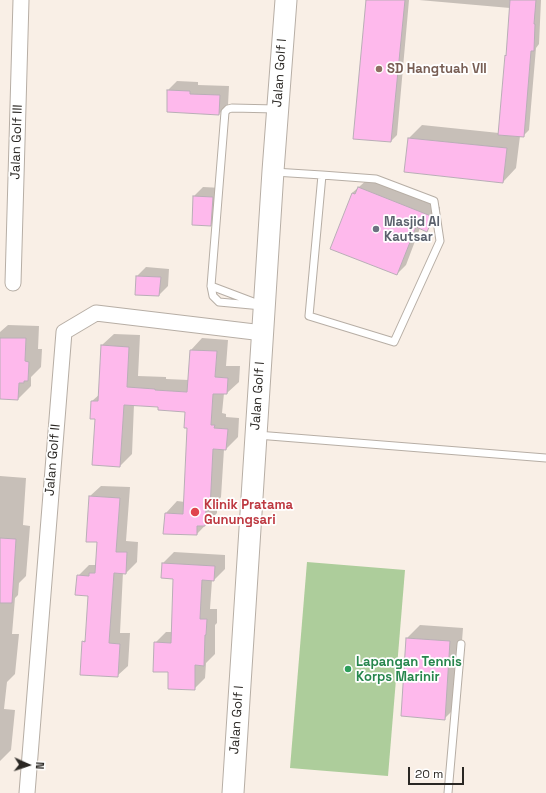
<!DOCTYPE html>
<html>
<head>
<meta charset="utf-8">
<style>
  body { margin:0 }
  #map { position:relative; width:546px; height:793px; overflow:hidden; background:#f9efe6; font-family:"Space Grotesk",sans-serif }
  canvas { display:block }
  .north { position:absolute; left:8px; top:745px; width:40px; height:40px; -webkit-text-stroke:3px #fff; paint-order:stroke; rotate:93deg; font-size:11px; font-weight:700; line-height:16px; text-align:center; color:#2a2723 }
  .north::after { content:''; display:block; margin:auto; width:14px; height:18px; background:#2a2723; clip-path:polygon(50% 0,100% 100%,50% 72%,0 100%) }
  .scale { position:absolute; left:408px; top:767px; width:56px; height:18px; box-sizing:border-box; border:2px solid #2a2723; border-top:0; padding-left:5px; font-size:12px; line-height:14px; white-space:nowrap; color:#2a2723; -webkit-text-stroke:3px #fff; paint-order:stroke }
</style>
</head>
<body>
<div id="map">
<canvas width="546" height="793"></canvas>
<div class="north">N</div>
<div class="scale">20 m</div>
</div>
<script>
const ctx = document.querySelector('canvas').getContext('2d');
ctx.lineJoin = 'round';
function fill(path, color) {
  ctx.fillStyle = color;
  ctx.fill(path, 'evenodd');
}
function shape(rows) {
  const path = new Path2D();
  for (const r of rows) {
    path.moveTo(r[0], r[1]);
    for (let i = 2; i < r.length; i += 2) path.lineTo(r[i], r[i + 1]);
  }
  return path;
}
function trace(path, color, width, dash) {
  ctx.strokeStyle = color;
  ctx.lineWidth = width;
  ctx.lineCap = dash ? 'butt' : 'round';
  ctx.setLineDash(dash || []);
  ctx.stroke(path);
}
function write(font, color, halo, rows, align = 'center') {
  ctx.font = font + ' "Space Grotesk",sans-serif';
  ctx.lineWidth = 3.5;
  ctx.setLineDash([]);
  ctx.textBaseline = 'middle';
  ctx.strokeStyle = halo;
  ctx.fillStyle = color;
  for (const [text, x, y, turn = 0] of rows) {
    ctx.save();
    ctx.translate(x, y);
    ctx.rotate((+turn || 0) * Math.PI / 180);
    ctx.textAlign = isNaN(turn) ? turn : align;
    if (halo) ctx.strokeText(text, 0, 0);
    ctx.fillText(text, 0, 0);
    ctx.restore();
  }
}
fill(shape([
  [307,562,405,570,388,776,290,768]
]), '#adcd9b');
fill(shape([
  [367,0,409,0,397,135,391,141],
  [419,0,541,0,539,44,536,48,529,130,523,136,520,136,516,168,503,182,409,138,422,125,499,133,506,56,507,54,510,8],
  [177,81,198,82,198,85,229,86,228,105,219,114,168,90],
  [368,179,440,207,440,210,436,222,427,230,420,228,406,265,397,274,352,193],
  [203,187,222,188,219,216,210,225,194,196],
  [146,267,169,269,168,286,159,295,137,276],
  [8,325,39,326,38,349,42,349,41,367,31,377,31,386,18,399,0,398,0,332],
  [114,334,140,335,138,376,166,377,166,379,189,380,191,350,202,338,228,340,226,366,240,366,239,382,227,393,224,393,222,413,226,414,226,417,239,418,238,437,226,449,224,449,221,497,217,502,217,513,197,534,166,513,177,501,185,502,188,428,186,411,159,406,134,404,132,454,120,466,96,418,92,401,100,394,102,345],
  [0,476,26,478,23,525,30,526,26,576,19,583,18,595,15,598,12,634,19,634,15,674,7,682,4,709,15,710,11,750,0,761],
  [101,486,130,487,126,541,138,542,137,562,126,573,123,572,120,633,130,633,128,666,117,676,83,642,86,639,89,595,78,576,89,565,97,565,98,541,90,496],
  [174,552,225,555,225,569,214,580,212,580,210,609,217,609,217,623,215,625,215,654,206,663,205,678,194,689,169,671,155,643,166,632,173,632,174,578,163,563],
  [420,625,463,628,457,706,444,719,407,638]
]), '#0003');
const building = shape([
  [366,0,405,0,391,142,353,139,366,0],
  [510,0,536,0,534,24,535,24,534,51,531,51,524,137,498,135,505,55,506,56,510,0],
  [167,90,190,91,190,94,220,95,219,115,167,112,167,90],
  [408,138,507,148,503,183,404,172,408,138],
  [358,187,431,216,432,220,427,232,416,227,397,275,330,249,352,193,355,194,358,187],
  [193,196,213,197,211,226,192,225,193,196],
  [136,276,161,277,159,296,135,295,136,276],
  [0,338,26,338,25,361,29,362,28,381,24,381,24,383,19,383,18,400,0,399,0,338],
  [101,345,129,347,127,387,155,389,155,390,187,392,190,350,217,351,215,377,228,378,227,394,213,394,211,425,215,425,214,428,228,429,226,450,213,449,210,510,206,510,205,526,197,526,197,535,163,534,165,513,183,514,187,428,184,428,185,412,158,410,158,407,124,405,120,467,92,465,95,419,90,419,91,401,98,401,101,345],
  [89,496,120,498,116,552,127,552,126,574,114,573,109,643,120,644,118,677,80,675,82,641,85,642,88,596,75,595,77,575,89,576,89,573,95,573,97,542,86,542,89,496],
  [0,538,16,539,12,603,0,603,0,538],
  [162,563,215,566,214,581,202,580,200,619,207,619,206,635,205,635,204,666,195,665,195,690,168,689,168,672,153,672,154,642,171,643,173,579,161,578,162,563],
  [406,638,450,641,445,720,401,716,406,638]
]);
fill(building, '#feb9ec');
trace(building, '#b9aeb6', 1);
const lane = shape([
  [274,172,322,175,309,316,394,342,440,241,434,201,376,179,322,175],
  [211,286,256,303],
  [262,306,219,302,213,296,211,286,225,112,228,109,232,108,276,109],
  [257,435,546,458],
  [448,793,461,644]
]);
const street = shape([
  [13,283,21,0],
  [27,793,64,332,96,313,263,333]
]);
const secondary = shape([
  [233,793,273,171,286,0]
]);
trace(lane, '#b7aea5', 9);
trace(street, '#b7aea5', 17);
trace(secondary, '#b7aea5', 23);
trace(lane, '#fff', 7);
trace(street, '#fff', 15);
trace(secondary, '#fff', 21);
for (const [x, y, r, color] of [
  [379,69,4,"#8d6e63"],
  [376,229,4,"#6b7280"],
  [195,512,5,"#e0444e"],
  [348,669,4,"#2e9e5b"]
]) {
  const dot = new Path2D();
  dot.arc(x, y, r, 0, 2 * Math.PI);
  ctx.fillStyle = color;
  ctx.fill(dot);
  trace(dot, '#fff', 1.5);
}
write('bold 13px', '#785e54', '#fff', [
  ["SD Hangtuah VII",387,69]
], 'left');
write('13px', '#2a2723', '#fff', [
  ["Jalan Golf I",280,73,-86],
  ["Jalan Golf III",17,142,-88],
  ["Jalan Golf I",258,396,-86],
  ["Jalan Golf II",53,460,-85],
  ["Jalan Golf I",237,720,-86]
]);
write('bold 13px', '#5b616d', '#fff', [
  ["Masjid Al",384,222],
  ["Kautsar",384,237]
], 'left');
write('bold 13px', '#be3a42', '#fff', [
  ["Klinik Pratama",204,505],
  ["Gunungsari",204,520]
], 'left');
write('bold 13px', '#27864d', '#fff', [
  ["Lapangan Tennis",356,662],
  ["Korps Marinir",356,677]
], 'left');
</script>
</body>
</html>
